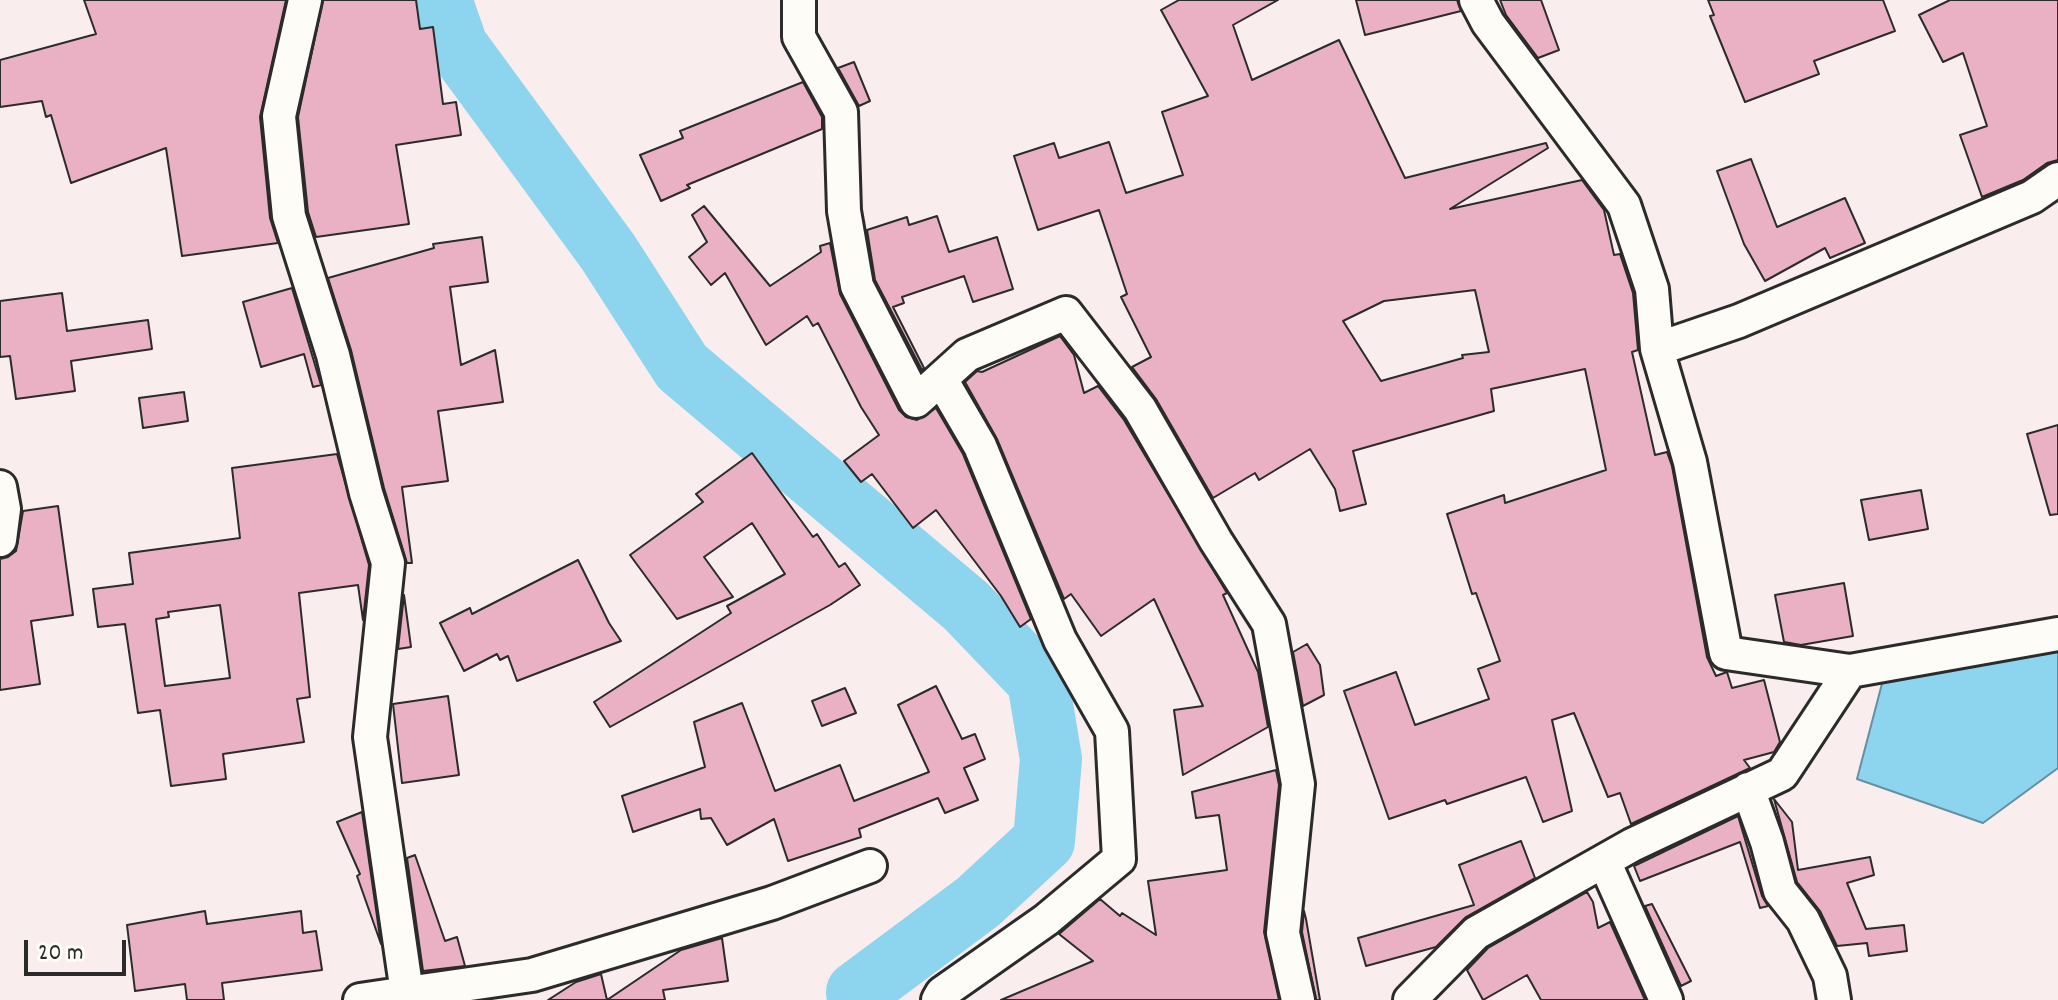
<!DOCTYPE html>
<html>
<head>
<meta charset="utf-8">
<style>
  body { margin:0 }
  #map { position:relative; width:2058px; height:1000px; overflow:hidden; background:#f9eded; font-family:Dekko,sans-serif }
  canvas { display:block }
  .scale { position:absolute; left:24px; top:940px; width:102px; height:36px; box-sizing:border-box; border:4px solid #2b2b2b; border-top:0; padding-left:10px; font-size:24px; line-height:28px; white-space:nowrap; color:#2b2b2b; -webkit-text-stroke:6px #fdfcf7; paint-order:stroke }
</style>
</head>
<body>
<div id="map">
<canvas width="2058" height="1000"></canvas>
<div class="scale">20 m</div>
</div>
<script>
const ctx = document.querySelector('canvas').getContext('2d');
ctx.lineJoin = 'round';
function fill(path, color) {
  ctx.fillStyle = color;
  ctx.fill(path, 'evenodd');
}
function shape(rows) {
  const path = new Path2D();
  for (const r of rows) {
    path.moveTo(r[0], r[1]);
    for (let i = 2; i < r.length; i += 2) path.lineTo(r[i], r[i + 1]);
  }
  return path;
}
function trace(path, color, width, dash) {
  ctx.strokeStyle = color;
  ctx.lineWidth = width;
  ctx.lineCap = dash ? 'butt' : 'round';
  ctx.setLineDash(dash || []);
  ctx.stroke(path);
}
const water = shape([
  [2058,647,2058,768,1983,823,1857,779,1884,676,2058,647]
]);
fill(water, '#8dd4ef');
trace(water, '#6690a1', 2);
trace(shape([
  [441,0,457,46,608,252,682,367,966,606,1038,681,1051,759,1044,841,978,902,857,992,858,1000]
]), '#8dd4ef', 62);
const building = shape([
  [84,0,286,0,260,117,270,218,278,243,182,256,166,148,71,183,51,115,46,117,42,101,0,107,0,60,96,34,84,0],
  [323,0,416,0,420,29,433,27,443,104,456,102,461,135,396,145,409,224,316,237,308,212,298,117,323,0],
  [1179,0,1278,0,1233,25,1252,80,1339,40,1405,178,1546,143,1548,148,1450,209,1582,180,1604,210,1614,255,1620,254,1633,293,1638,350,1632,352,1655,455,1667,452,1672,466,1707,657,1716,676,1727,672,1732,688,1764,680,1780,742,1774,752,1744,760,1750,768,1631,824,1620,793,1608,797,1574,713,1552,720,1572,811,1543,822,1526,777,1447,804,1445,800,1389,819,1344,691,1396,672,1415,725,1489,699,1478,669,1500,661,1476,593,1472,594,1447,514,1504,495,1505,503,1606,470,1585,369,1491,389,1494,411,1353,451,1366,504,1340,511,1335,489,1310,449,1259,480,1255,473,1213,498,1156,399,1132,367,1151,357,1121,297,1127,294,1099,210,1038,230,1014,156,1054,143,1059,158,1109,142,1126,193,1183,175,1162,112,1208,96,1161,10,1179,0],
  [1475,290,1489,352,1462,355,1463,358,1381,381,1343,321,1384,301,1475,290],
  [1356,0,1457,0,1461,11,1365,35,1356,0],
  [1500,0,1541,0,1559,50,1538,58,1506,15,1500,0],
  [1708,0,1883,0,1895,31,1814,61,1819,74,1745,102,1710,16,1714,15,1708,0],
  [1950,0,2058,0,2058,160,2047,163,2023,180,1982,197,1960,135,1987,126,1963,53,1943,62,1919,15,1950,0],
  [854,62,870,101,859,106,838,68,854,62],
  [803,82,822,117,822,129,687,185,690,188,661,201,640,155,683,138,680,131,803,82],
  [1751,159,1777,227,1845,198,1865,243,1830,258,1825,248,1765,281,1744,244,1717,171,1751,159],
  [704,206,770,286,821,252,820,246,830,243,840,294,899,410,906,417,917,420,936,408,963,454,1031,619,1020,627,1001,596,936,510,913,528,872,474,861,482,844,461,879,435,861,407,818,323,813,326,807,316,766,345,725,273,711,285,689,257,707,242,692,215,704,206],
  [937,216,949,252,997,237,1013,289,973,302,964,276,902,297,904,303,893,307,924,368,922,370,875,280,867,230,907,217,909,225,937,216],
  [482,237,488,282,450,287,461,365,495,350,503,402,438,411,448,481,402,487,412,563,407,563,384,488,351,350,328,278,434,248,433,244,482,237],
  [292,288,321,385,313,387,304,354,261,367,243,302,292,288],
  [62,293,67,331,148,320,152,349,71,361,75,391,16,399,10,356,0,357,0,301,62,293],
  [1060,336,1074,355,1084,393,1098,386,1124,420,1227,593,1223,595,1258,672,1268,727,1183,775,1174,710,1203,706,1154,599,1101,636,1071,594,1064,599,997,439,965,382,977,371,982,372,1060,336],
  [184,392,188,421,143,428,139,398,184,392],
  [2058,425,2058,514,2050,515,2027,434,2058,425],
  [752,453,813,537,817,534,839,567,845,563,860,585,830,605,610,727,594,702,731,613,727,606,785,574,752,523,704,557,733,597,677,619,630,555,703,502,696,494,752,453],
  [337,454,369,565,363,620,358,585,299,593,310,697,297,699,304,742,223,754,226,779,171,786,160,710,138,713,125,624,98,627,93,589,133,584,129,553,240,538,232,468,337,454],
  [220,605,230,678,165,686,156,619,169,617,168,612,220,605],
  [1921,490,1928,529,1869,540,1861,500,1921,490],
  [58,506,73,615,31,621,40,684,0,690,0,559,8,557,16,551,23,511,58,506],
  [578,560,609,623,621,641,517,681,508,656,500,660,497,654,464,671,440,623,470,608,472,614,578,560],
  [1844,583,1853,636,1801,645,1784,642,1775,595,1844,583],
  [404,595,411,647,398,649,404,595],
  [1307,644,1320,665,1324,695,1303,706,1293,652,1307,644],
  [936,686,962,739,975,734,985,759,964,768,978,800,945,813,938,798,859,829,861,837,788,861,774,819,727,845,711,818,701,819,700,809,633,832,622,796,705,767,694,722,742,703,775,791,840,765,854,801,929,772,898,705,936,686],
  [845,688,856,713,822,726,812,701,845,688],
  [448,696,459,775,402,783,393,704,448,696],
  [1276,770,1279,785,1264,932,1279,1000,1001,1000,1093,961,1059,934,1100,899,1120,916,1122,913,1156,935,1148,881,1227,870,1219,815,1196,818,1192,792,1276,770],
  [1774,799,1792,822,1798,870,1870,857,1874,875,1847,883,1866,929,1904,925,1907,951,1869,956,1867,943,1837,946,1820,911,1797,882,1774,799],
  [362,812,381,944,357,876,360,874,337,822,362,812],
  [1738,816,1762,896,1768,906,1760,908,1740,842,1640,881,1634,866,1738,816],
  [1521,841,1535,878,1466,917,1436,947,1366,966,1358,938,1474,905,1459,865,1521,841],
  [415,855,445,941,457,937,465,966,423,971,407,858,415,855],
  [1587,892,1593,902,1598,928,1610,922,1645,1000,1541,1000,1527,975,1483,1000,1467,970,1488,948,1587,892],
  [1652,904,1691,981,1681,986,1645,906,1652,904],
  [205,911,207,924,301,911,303,933,316,931,322,970,222,983,224,1000,187,1000,185,984,135,991,127,925,205,911],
  [1304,911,1306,919,1320,1000,1316,1000,1302,932,1304,911],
  [722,938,728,981,663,990,665,1000,607,1000,681,950,722,938],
  [601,974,607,1000,548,1000,576,982,601,974]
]);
fill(building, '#eab1c4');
trace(building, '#2b2b2b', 2);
const street = shape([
  [305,0,279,116,289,216,333,355,366,493,388,563,370,737,407,993,532,975,772,903,870,866],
  [799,0,799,37,841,112,844,211,857,286,916,401,967,355,1066,313,1140,409,1216,541,1269,624,1298,784,1283,933,1298,1000],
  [1476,0,1488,23,1624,205,1652,289,1657,349],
  [0,487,4,509,0,540],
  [1850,671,1726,653,1690,462,1657,349,1739,321,2032,197,2058,179],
  [1748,789,1767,842,1780,891,1803,920,1830,976,1834,1000],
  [1604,861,1666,1000],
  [360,1000,407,993,408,1000],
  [938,1000,942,993,1046,920,1119,859,1112,731,1060,640,980,446,941,379],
  [1410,1000,1476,933,1632,845,1782,774,1850,671,2058,634]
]);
trace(street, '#2b2b2b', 38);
trace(street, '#fdfcf7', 32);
</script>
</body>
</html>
